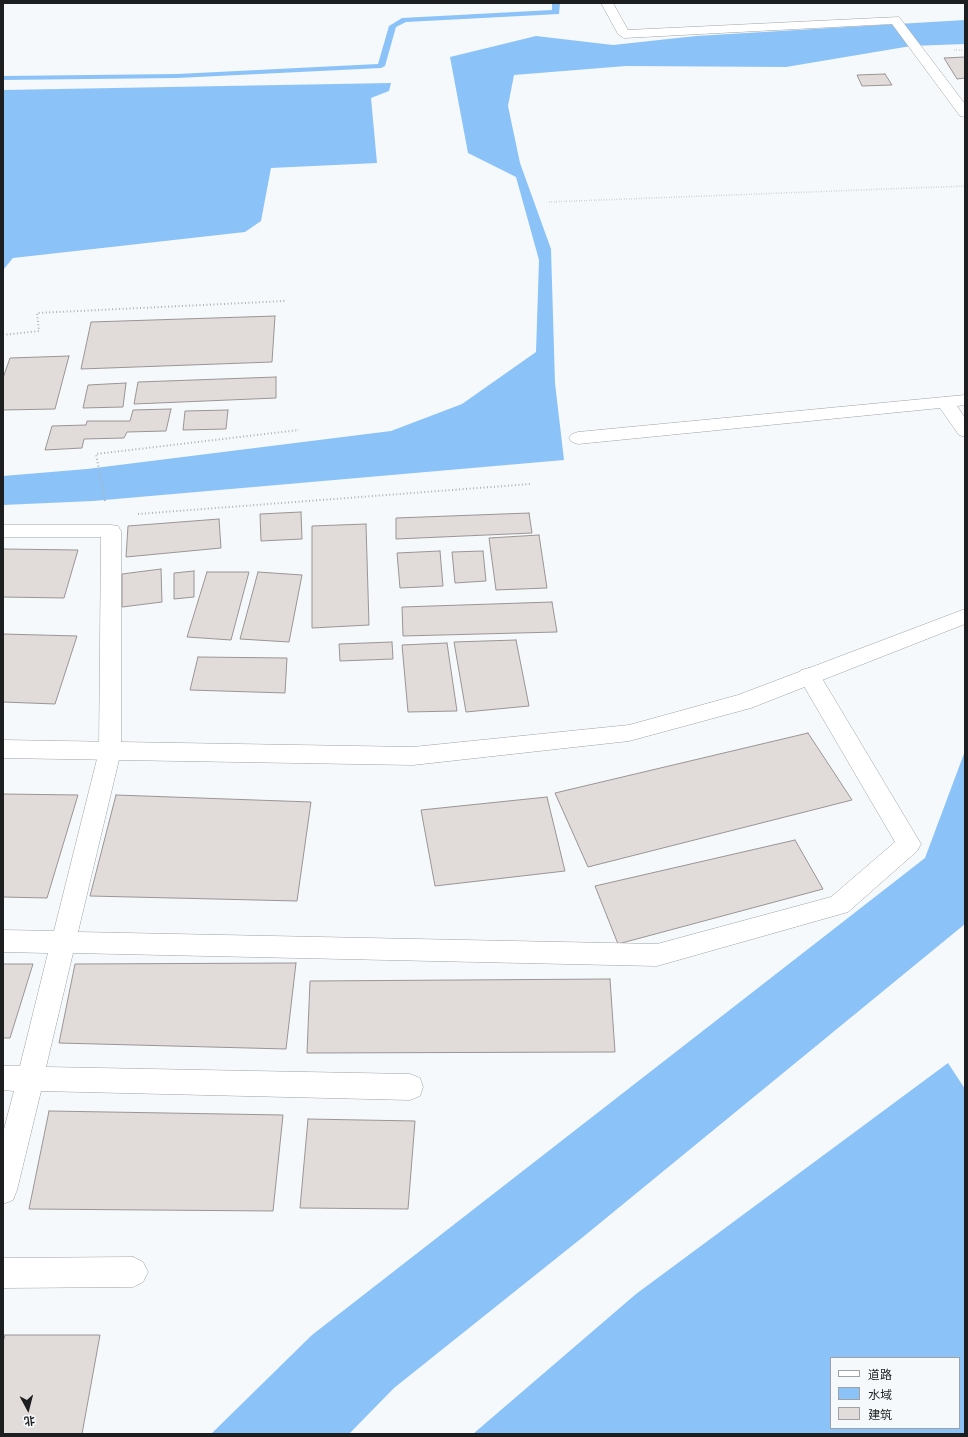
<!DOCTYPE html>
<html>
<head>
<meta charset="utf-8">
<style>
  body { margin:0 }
  #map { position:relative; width:968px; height:1437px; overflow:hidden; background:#f5f9fc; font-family:Quicksand,"Noto Sans SC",sans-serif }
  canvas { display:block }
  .frame { position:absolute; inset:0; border:4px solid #1d1e1f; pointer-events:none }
  .legend { position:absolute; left:830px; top:1357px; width:130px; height:72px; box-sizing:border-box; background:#f5f9fc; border:1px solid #9fa1a4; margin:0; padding:5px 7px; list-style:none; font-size:12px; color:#1d1e1f }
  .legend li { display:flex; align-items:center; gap:8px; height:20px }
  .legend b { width:20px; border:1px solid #9fa1a4 }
  .north { position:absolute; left:8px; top:1389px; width:40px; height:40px; -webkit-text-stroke:3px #f5f9fc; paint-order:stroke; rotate:173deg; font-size:11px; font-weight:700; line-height:16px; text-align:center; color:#1d1e1f }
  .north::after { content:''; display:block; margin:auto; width:14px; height:18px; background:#1d1e1f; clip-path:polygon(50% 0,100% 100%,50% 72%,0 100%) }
</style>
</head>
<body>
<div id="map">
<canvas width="968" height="1437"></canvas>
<div class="frame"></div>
<ul class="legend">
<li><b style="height:5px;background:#fff"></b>道路</li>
<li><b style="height:11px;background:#8bc3f9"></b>水域</li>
<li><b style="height:11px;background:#e1dbda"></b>建筑</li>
</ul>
<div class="north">北</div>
</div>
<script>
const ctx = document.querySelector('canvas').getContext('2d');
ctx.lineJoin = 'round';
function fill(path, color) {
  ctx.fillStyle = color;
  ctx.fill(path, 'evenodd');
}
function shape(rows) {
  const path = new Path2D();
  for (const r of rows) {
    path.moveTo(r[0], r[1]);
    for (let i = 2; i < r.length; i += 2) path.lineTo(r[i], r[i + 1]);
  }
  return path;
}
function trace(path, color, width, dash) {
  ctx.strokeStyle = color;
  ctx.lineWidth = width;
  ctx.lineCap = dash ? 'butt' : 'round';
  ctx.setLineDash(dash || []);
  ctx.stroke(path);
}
fill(shape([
  [965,20,965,44,911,46,786,67,626,66,514,75,508,106,520,163,551,249,555,383,564,460,93,501,3,505,3,476,87,469,391,431,462,404,536,352,539,260,516,177,468,153,450,57,536,36,613,45,696,36],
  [391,83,389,91,371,98,377,163,271,168,261,221,245,232,13,258,3,270,3,90],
  [965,751,965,924,583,1237,394,1388,349,1434,211,1434,312,1335,925,858],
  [948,1063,965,1089,965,1434,473,1434,636,1294],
  [831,1358,959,1358,959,1428,831,1428]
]), '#8bc3f9');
fill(shape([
  [552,3,560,3,559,14,406,22,396,27,385,66,381,68,177,78,3,80,3,76,177,74,378,64,389,26,402,18,552,10,552,3]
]), '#8bc3f9');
const building = shape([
  [965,57,965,78,957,79,944,58,965,57],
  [885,74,892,85,862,86,857,75,885,74],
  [275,316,272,362,81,369,91,322,275,316],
  [69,356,55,409,3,410,3,378,10,358,69,356],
  [276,377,276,398,134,404,138,382,276,377],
  [126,383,123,407,83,408,88,385,126,383],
  [171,409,166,431,127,432,124,438,84,439,82,448,45,450,52,426,86,425,87,421,130,421,133,410,171,409],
  [228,410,226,429,183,430,185,411,228,410],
  [301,512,302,539,261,541,260,514,301,512],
  [529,513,532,533,396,539,396,518,529,513],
  [219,519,221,548,126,557,128,526,219,519],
  [366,524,369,625,312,628,312,526,366,524],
  [539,535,547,588,496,590,489,538,539,535],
  [3,549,78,550,64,598,3,597,3,549],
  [440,551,443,586,400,588,397,553,440,551],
  [483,551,486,581,455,583,452,552,483,551],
  [161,569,162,602,122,607,122,574,161,569],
  [194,571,194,597,174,599,174,573,194,571],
  [207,572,249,572,231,640,187,637,207,572],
  [258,572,302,575,289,642,240,639,258,572],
  [552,602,557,632,403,636,402,607,552,602],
  [3,634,77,636,55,704,3,702,3,634],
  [516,640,529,706,466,712,454,642,516,640],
  [392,642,393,659,340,661,339,644,392,642],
  [447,643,457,711,408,712,402,645,447,643],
  [198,657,287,658,285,693,190,690,198,657],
  [808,733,852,800,588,867,555,793,808,733],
  [3,794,78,795,47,898,3,897,3,794],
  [116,795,311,802,297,901,90,896,116,795],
  [547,797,565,871,435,886,421,810,547,797],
  [795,840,823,889,618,944,595,886,795,840],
  [296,963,286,1049,59,1043,75,964,296,963],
  [3,964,33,964,10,1038,3,1038,3,964],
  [610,979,615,1052,307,1053,310,981,610,979],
  [49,1111,283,1115,273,1211,29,1209,49,1111],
  [308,1119,415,1121,408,1209,300,1208,308,1119],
  [5,1335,100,1335,82,1434,3,1434,3,1342,5,1335]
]);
fill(building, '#e1dbda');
trace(building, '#9a9594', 1);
const minor = shape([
  [601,3,613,3,628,30,899,17,965,104,965,117,960,116,892,24,624,38,618,34,601,3],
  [965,395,965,405,957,406,965,418,965,437,959,435,940,408,578,444,572,442,569,438,572,434,578,432,965,395],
  [3,525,111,525,118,526,121,531,121,751,78,932,657,944,831,897,895,842,798,676,801,670,809,668,817,670,921,844,917,851,848,912,657,966,73,953,46,1067,410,1074,420,1078,423,1087,420,1096,410,1100,41,1091,17,1190,13,1200,3,1204,3,1133,14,1091,3,1090,3,1066,20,1066,48,953,3,952,3,930,54,931,99,751,101,537,3,537,3,525],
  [133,1257,143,1262,148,1272,143,1282,133,1287,3,1288,3,1258,133,1257]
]);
const tertiary = shape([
  [965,609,965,624,751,708,629,741,413,765,3,758,3,740,413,747,629,725,738,695,965,609]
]);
trace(minor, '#9fa2a5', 1);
trace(tertiary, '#9fa2a5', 1);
trace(shape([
  [954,50,965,50],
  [549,202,965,186]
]), '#aeb1b4', 1.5, [0.5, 2]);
trace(shape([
  [3,335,39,331,37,313,285,301],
  [105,501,96,454,299,430],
  [138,514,530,484]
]), '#aeb1b4', 2, [1, 2.5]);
fill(minor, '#fff');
fill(tertiary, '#fff');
</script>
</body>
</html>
